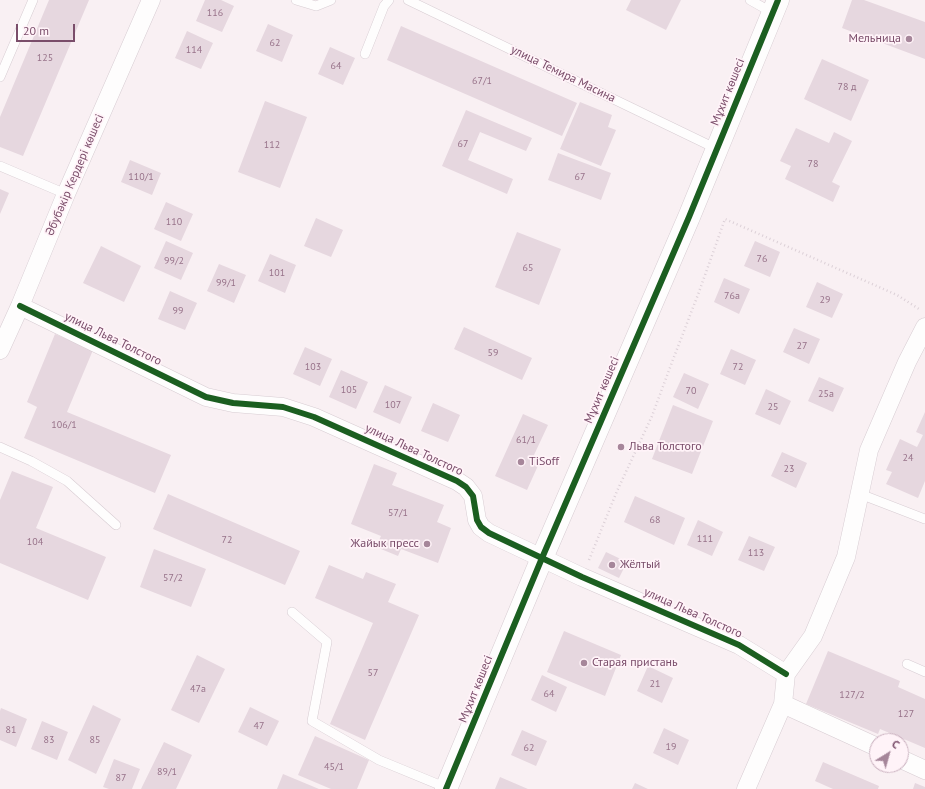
<!DOCTYPE html>
<html>
<head>
<meta charset="utf-8">
<style>
  body { margin:0 }
  #map { position:relative; width:925px; height:789px; overflow:hidden; background:#f9f0f3; font-family:"PT Sans",sans-serif }
  canvas { display:block }
  .north { position:absolute; left:869px; top:733px; width:40px; height:40px; box-sizing:border-box; background:#fff3f8; border:1px solid #cab1bf; border-radius:50%; rotate:37deg; font-size:11px; font-weight:700; line-height:16px; text-align:center; color:#7a4d6a }
  .north::after { content:''; display:block; margin:auto; width:14px; height:18px; background:#a6869a; clip-path:polygon(50% 0,100% 100%,50% 72%,0 100%) }
  .scale { position:absolute; left:16px; top:24px; width:59px; height:18px; box-sizing:border-box; border:2px solid #7a4d6a; border-top:0; padding-left:5px; font-size:12px; line-height:14px; white-space:nowrap; color:#7a4d6a; -webkit-text-stroke:3px #fff3f8; paint-order:stroke }
</style>
</head>
<body>
<div id="map">
<canvas width="925" height="789"></canvas>
<div class="north">С</div>
<div class="scale">20 m</div>
</div>
<script>
const ctx = document.querySelector('canvas').getContext('2d');
ctx.lineJoin = 'round';
function fill(path, color) {
  ctx.fillStyle = color;
  ctx.fill(path, 'evenodd');
}
function shape(rows) {
  const path = new Path2D();
  for (const r of rows) {
    path.moveTo(r[0], r[1]);
    for (let i = 2; i < r.length; i += 2) path.lineTo(r[i], r[i + 1]);
  }
  return path;
}
function trace(path, color, width, dash) {
  ctx.strokeStyle = color;
  ctx.lineWidth = width;
  ctx.lineCap = dash ? 'butt' : 'round';
  ctx.setLineDash(dash || []);
  ctx.stroke(path);
}
function write(font, color, halo, rows, align = 'center') {
  ctx.font = font + ' "PT Sans",sans-serif';
  ctx.lineWidth = 3.5;
  ctx.setLineDash([]);
  ctx.textBaseline = 'middle';
  ctx.strokeStyle = halo;
  ctx.fillStyle = color;
  for (const [text, x, y, turn = 0] of rows) {
    ctx.save();
    ctx.translate(x, y);
    ctx.rotate((+turn || 0) * Math.PI / 180);
    ctx.textAlign = isNaN(turn) ? turn : align;
    if (halo) ctx.strokeText(text, 0, 0);
    ctx.fillText(text, 0, 0);
    ctx.restore();
  }
}
fill(shape([
  [49,0,89,0,23,156,0,147,0,117],
  [205,0,221,0,234,6,222,32,196,21],
  [631,0,681,0,666,30,626,10],
  [852,0,864,0,925,22,925,59,842,28],
  [268,24,293,35,282,62,256,51],
  [401,26,577,103,562,136,387,60],
  [187,31,213,43,201,69,175,58],
  [330,47,355,58,343,85,318,74],
  [822,59,869,80,851,121,804,99],
  [265,101,307,117,280,188,238,172],
  [580,102,612,115,608,127,616,130,601,166,560,149],
  [466,110,532,138,526,151,480,132,468,160,513,179,507,194,442,166],
  [796,128,829,143,834,132,852,141,832,182,840,186,833,202,785,179,791,166,780,161],
  [558,153,611,173,601,200,548,180],
  [130,160,161,173,152,195,121,182],
  [0,189,9,193,0,214],
  [166,202,193,214,181,241,154,229],
  [316,218,343,230,331,257,304,246],
  [517,232,561,249,539,305,495,287],
  [166,241,193,253,181,280,154,268],
  [755,241,780,252,770,277,744,266],
  [101,246,141,266,124,302,83,283],
  [270,254,296,265,285,293,258,281],
  [219,264,246,275,234,303,207,291],
  [724,278,750,289,739,314,714,302],
  [817,282,843,294,832,318,806,307],
  [170,291,197,303,185,330,158,319],
  [464,327,532,358,522,380,454,349],
  [794,328,820,339,809,364,783,352],
  [55,334,93,350,67,412,171,455,155,493,24,438,37,407,27,402],
  [305,347,332,359,320,386,293,374],
  [731,349,756,360,745,385,720,374],
  [341,370,368,382,356,409,329,397],
  [684,373,709,384,698,409,673,397],
  [819,377,844,388,833,412,808,401],
  [385,385,412,397,400,424,373,412],
  [766,389,791,401,780,425,755,414],
  [433,403,460,415,448,442,421,431],
  [673,405,713,421,692,474,652,459],
  [925,412,925,481,918,498,886,484,892,472,886,470,900,439,917,447,923,435,916,432],
  [523,414,548,425,534,455,541,459,527,490,495,476],
  [782,452,807,463,796,488,771,476],
  [374,464,397,473,392,485,444,505,437,522,451,528,438,563,401,549,398,556,376,547,381,536,351,524],
  [12,471,53,487,36,528,106,557,88,600,0,563,0,500],
  [168,494,300,551,285,585,153,529],
  [635,496,685,518,674,545,624,522],
  [698,520,723,532,712,556,687,545],
  [749,536,775,547,764,571,738,560],
  [154,549,206,569,191,607,140,587],
  [606,552,627,562,619,578,598,568],
  [329,565,363,579,366,572,396,584,388,602,419,615,365,740,330,724,373,623,315,598],
  [564,631,621,655,605,696,547,672],
  [828,651,900,681,898,687,925,699,925,748,880,729,878,734,806,704],
  [197,655,225,669,199,723,171,710],
  [648,666,673,678,662,703,637,691],
  [542,675,567,687,556,712,531,700],
  [93,705,121,719,96,774,68,760],
  [250,707,279,721,267,746,238,732],
  [1,708,27,719,16,747,0,740,0,711],
  [42,721,68,732,57,760,31,749],
  [664,728,689,740,678,765,653,753],
  [522,730,547,741,536,766,511,755],
  [315,736,369,760,357,789,331,789,298,775],
  [164,742,192,755,176,789,141,789],
  [114,759,140,769,132,789,109,789,103,787],
  [823,762,879,786,878,789,833,789,815,781],
  [283,774,319,789,277,789],
  [500,777,528,789,495,789],
  [635,783,648,789,632,789],
  [915,783,925,787,925,789,913,789]
]), '#e6d7df');
const service = shape([
  [296,0,316,6,331,0],
  [408,0,717,149],
  [750,0,773,13],
  [365,54,384,6,389,0],
  [0,77,33,0],
  [0,166,66,194],
  [0,447,31,461,67,481,116,525],
  [860,494,925,519],
  [292,612,327,642,312,721,379,760,447,788],
  [907,664,925,672]
]);
const minor = shape([
  [20,306,206,397,233,403,283,407,314,417,457,481,466,487,473,496,477,520,481,527,489,533,582,577,739,645,786,674],
  [0,350,20,306,66,194,151,0],
  [783,704,877,747],
  [901,759,925,770],
  [746,789,783,704,786,674,813,636,846,557,869,450,907,362,925,327]
]);
const tertiary = shape([
  [446,789,542,558,689,217,778,0]
]);
trace(service, '#d7ccd2', 10);
trace(minor, '#d7ccd2', 19);
trace(tertiary, '#d7ccd2', 23);
trace(shape([
  [589,560,617,491,652,416,674,357,699,292,725,219,897,295,919,309]
]), '#dcd0d7', 2.5, [1, 3]);
trace(service, '#fefdfd', 9);
trace(minor, '#fefdfd', 18);
trace(tertiary, '#fefdfd', 22);
trace(shape([
  [20,306,206,397,233,403,283,407,314,417,457,481,466,487,473,496,477,520,481,527,489,533,582,577,739,645,786,674],
  [446,789,542,558,689,217,778,0]
]), '#1b5e20', 6);
for (const [x, y, r, color] of [
  [909,39,4,"#a6869a"],
  [621,447,4,"#a6869a"],
  [521,462,4,"#a6869a"],
  [427,544,4,"#a6869a"],
  [612,565,4,"#a6869a"],
  [584,663,4,"#a6869a"]
]) {
  const dot = new Path2D();
  dot.arc(x, y, r, 0, 2 * Math.PI);
  ctx.fillStyle = color;
  ctx.fill(dot);
  trace(dot, '#fff3f8', 1.5);
}
write('10px', '#977289', null, [
  ["116",215,13],
  ["62",275,43],
  ["114",194,50],
  ["125",45,58],
  ["64",336,66],
  ["67/1",482,81],
  ["78 д",847,87],
  ["67",463,144],
  ["112",272,145],
  ["78",813,164],
  ["110/1",141,177],
  ["67",580,177],
  ["110",174,222],
  ["76",762,259],
  ["99/2",174,261],
  ["65",528,268],
  ["101",277,273],
  ["99/1",226,283],
  ["76а",732,296],
  ["29",825,300],
  ["99",178,311],
  ["27",802,346],
  ["59",493,353],
  ["103",313,367],
  ["72",738,367],
  ["105",349,390],
  ["70",691,391],
  ["25а",826,394],
  ["107",393,405],
  ["25",773,407],
  ["106/1",64,425],
  ["61/1",526,440],
  ["24",908,458],
  ["23",789,469],
  ["57/1",398,513],
  ["68",655,520],
  ["111",705,539],
  ["72",227,540],
  ["104",35,542],
  ["113",756,553],
  ["57/2",173,578],
  ["57",373,673],
  ["21",655,684],
  ["47а",198,689],
  ["64",549,694],
  ["127/2",852,695],
  ["127",906,714],
  ["47",259,726],
  ["81",11,730],
  ["83",49,740],
  ["85",95,740],
  ["19",671,747],
  ["62",529,748],
  ["45/1",334,767],
  ["89/1",167,772],
  ["87",121,778]
]);
write('12px', '#7a4d6a', '#fff3f8', [
  ["Мельница",901,39,"right"],
  ["Льва Толстого",629,447],
  ["TiSoff",529,462],
  ["Жайык пресс",419,544,"right"],
  ["Жёлтый",620,565],
  ["Старая пристань",592,663]
], 'left');
write('12px', '#7a4d6a', '#fff3f8', [
  ["улица Темира Масина",563,74,26],
  ["Мұхит көшесі",728,92,-68],
  ["Әбубәкір Кердері көшесі",75,175,-67],
  ["улица Льва Толстого",113,339,26],
  ["Мұхит көшесі",602,390,-67],
  ["улица Льва Толстого",414,450,25],
  ["улица Льва Толстого",693,613,24],
  ["Мұхит көшесі",476,689,-68]
]);
</script>
</body>
</html>
